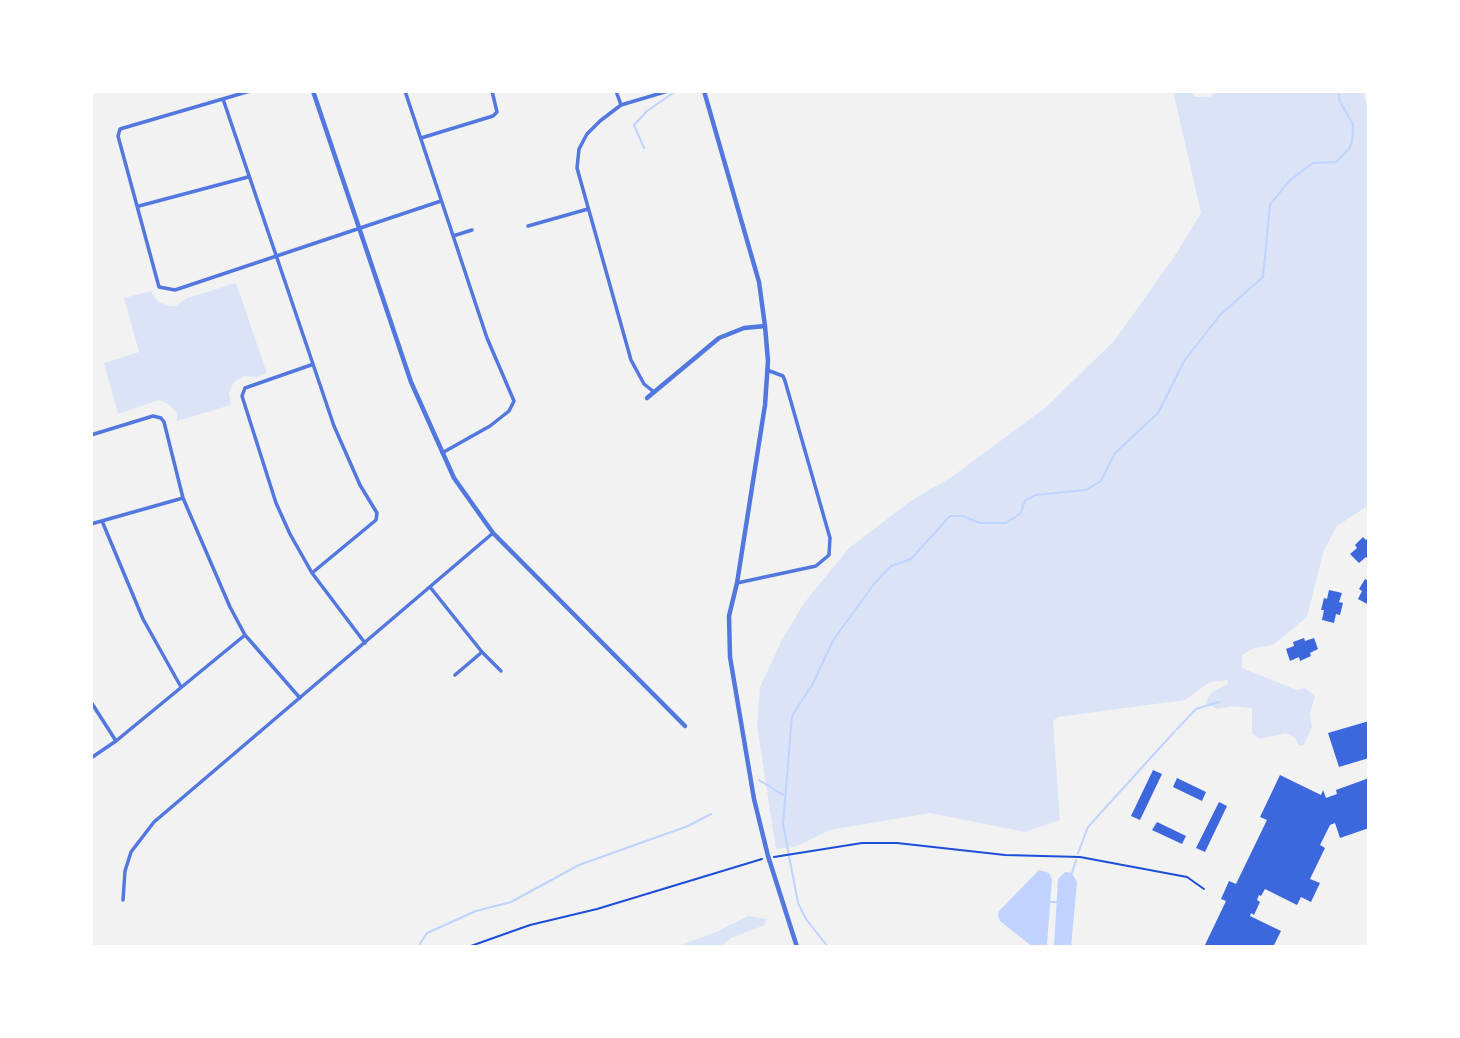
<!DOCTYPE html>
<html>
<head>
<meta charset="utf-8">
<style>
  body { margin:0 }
  #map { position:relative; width:1460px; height:1038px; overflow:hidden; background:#f2f2f2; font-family:Quicksand,sans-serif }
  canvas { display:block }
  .frame { position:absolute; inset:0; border:93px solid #fff; pointer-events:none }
</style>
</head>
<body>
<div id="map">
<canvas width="1460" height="1038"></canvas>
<div class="frame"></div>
</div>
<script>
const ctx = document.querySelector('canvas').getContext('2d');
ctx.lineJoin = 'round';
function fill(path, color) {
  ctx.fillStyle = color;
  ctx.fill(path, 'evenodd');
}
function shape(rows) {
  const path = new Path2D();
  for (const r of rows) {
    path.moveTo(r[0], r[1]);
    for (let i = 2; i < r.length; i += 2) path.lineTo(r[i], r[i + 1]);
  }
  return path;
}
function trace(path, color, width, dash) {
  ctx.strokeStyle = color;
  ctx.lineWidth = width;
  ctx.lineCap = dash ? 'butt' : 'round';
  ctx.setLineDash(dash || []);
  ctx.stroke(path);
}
fill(shape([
  [1173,91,1191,91,1195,97,1210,97,1216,91,1363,91,1369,114,1369,505,1337,526,1324,550,1307,617,1273,645,1254,648,1242,655,1242,668,1297,690,1305,688,1315,696,1310,714,1312,727,1304,745,1299,746,1295,738,1286,733,1260,739,1252,734,1252,708,1231,706,1217,709,1205,703,1211,693,1228,684,1228,680,1210,682,1185,700,1058,717,1053,721,1060,820,1025,832,930,813,830,830,795,847,776,849,757,726,760,687,782,640,804,603,849,548,912,500,950,478,1045,408,1114,341,1176,254,1201,213],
  [236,283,267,373,256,377,244,376,234,382,229,393,231,405,177,421,177,414,170,405,159,400,118,414,104,363,139,352,124,298,151,291,158,302,170,306,176,306,187,298],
  [748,916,767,919,765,925,731,938,720,947,675,947,716,932]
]), '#dbe4f7');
fill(shape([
  [1039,870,1049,873,1052,879,1047,944,1046,947,1033,947,1000,921,998,916,999,911],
  [1065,872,1072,873,1077,882,1071,947,1054,947,1058,879]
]), '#bfd3fe');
trace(shape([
  [644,148,634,125,647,111,676,91],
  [1177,729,1196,709,1219,702],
  [759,780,783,795],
  [1078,853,1088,827,1175,731],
  [1072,873,1076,860],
  [1050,902,1057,902],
  [418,947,427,933,476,911,511,902,579,865,688,826,711,814],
  [828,947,806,919,798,903,783,824,792,716,812,685,834,639,874,584,891,566,911,559,950,516,962,516,980,523,1006,523,1020,514,1025,501,1035,495,1086,490,1101,481,1115,453,1158,413,1184,361,1221,314,1263,277,1270,205,1289,181,1313,163,1336,162,1349,149,1352,142,1353,125,1339,99,1339,91]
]), '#bfd3fe', 2);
fill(shape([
  [1363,537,1366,540,1369,537,1369,561,1366,557,1359,563,1350,554,1357,548,1355,545],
  [1365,579,1369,581,1369,605,1358,599,1362,591,1359,589],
  [1329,590,1342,593,1339,602,1343,603,1340,615,1336,614,1334,623,1322,620,1324,610,1321,610,1324,598,1327,599],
  [1304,638,1305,641,1314,638,1318,649,1310,653,1311,656,1300,661,1299,657,1290,661,1286,649,1294,646,1293,642],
  [1369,721,1369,758,1339,767,1328,733],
  [1153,770,1162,774,1140,820,1131,816],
  [1280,775,1321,795,1323,790,1326,798,1337,794,1336,790,1369,778,1369,828,1340,838,1335,823,1330,825,1320,845,1325,848,1310,879,1320,883,1311,902,1301,897,1297,905,1265,889,1261,896,1259,895,1257,900,1260,902,1254,915,1251,913,1250,916,1281,931,1273,947,1204,947,1226,901,1221,899,1229,881,1236,884,1267,820,1260,817],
  [1177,778,1206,792,1202,801,1173,787],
  [1219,802,1227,806,1205,852,1196,848],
  [1157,822,1186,836,1182,844,1152,830]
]), '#3d67dc');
trace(shape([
  [774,857,862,843,897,843,1005,855,1080,857,1187,877,1204,889],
  [468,947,530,925,597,909,762,859]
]), '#1d4ed8', 2);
trace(shape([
  [250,91,120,129,118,136,159,287,175,290,441,201],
  [405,91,487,338,514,401,509,411,490,426,442,453],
  [616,91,621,105],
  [223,99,334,426,360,485,377,513,376,520,312,573],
  [421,138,493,116,497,112,492,91],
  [139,206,248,177],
  [528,226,588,209],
  [453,236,472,230],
  [311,365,245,388,242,396,276,503,290,534,312,573,365,643],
  [654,392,644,384,631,360,577,168,579,149,587,134,600,121,621,105,668,91],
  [91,435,153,416,161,418,164,422,183,498,230,607,245,635,300,698],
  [102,521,143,619,181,687],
  [91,524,183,498],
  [737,583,816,566,829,555,830,538,785,381,783,376,767,370],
  [430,587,482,652,501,671],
  [455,675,482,652],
  [91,702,116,741],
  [91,758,116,741,245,635],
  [123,900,125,871,131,852,154,822,493,533]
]), '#5277de', 3.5);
trace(shape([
  [313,91,411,382,454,478,493,533,685,726],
  [704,91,759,282,765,326,768,361,765,405,737,583,729,616,730,657,754,799,768,856,797,947],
  [647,398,719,338,744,328,765,326]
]), '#5277de', 4.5);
</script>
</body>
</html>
